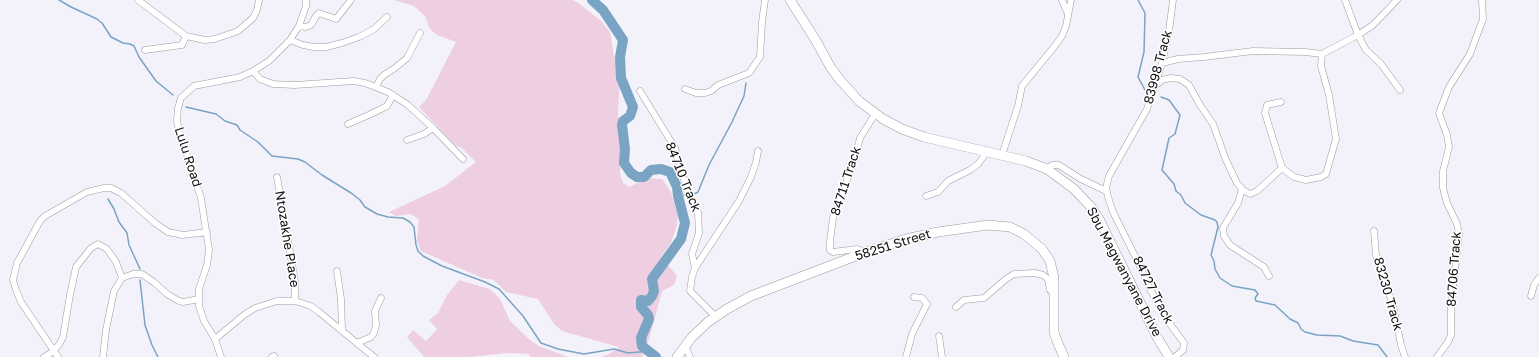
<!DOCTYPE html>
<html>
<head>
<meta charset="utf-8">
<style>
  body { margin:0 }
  canvas { display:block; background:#f3f2fb }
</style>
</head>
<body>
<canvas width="1539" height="357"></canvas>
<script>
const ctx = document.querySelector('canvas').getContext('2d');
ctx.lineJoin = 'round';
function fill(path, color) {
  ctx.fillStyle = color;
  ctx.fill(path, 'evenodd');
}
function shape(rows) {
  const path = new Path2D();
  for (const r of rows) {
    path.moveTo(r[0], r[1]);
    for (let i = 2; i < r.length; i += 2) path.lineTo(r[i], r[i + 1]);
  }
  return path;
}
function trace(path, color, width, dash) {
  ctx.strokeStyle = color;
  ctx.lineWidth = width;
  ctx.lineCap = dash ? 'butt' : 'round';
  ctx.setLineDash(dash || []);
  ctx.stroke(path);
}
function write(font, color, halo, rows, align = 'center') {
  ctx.font = font + ' "Golos Text",sans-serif';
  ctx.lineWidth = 3;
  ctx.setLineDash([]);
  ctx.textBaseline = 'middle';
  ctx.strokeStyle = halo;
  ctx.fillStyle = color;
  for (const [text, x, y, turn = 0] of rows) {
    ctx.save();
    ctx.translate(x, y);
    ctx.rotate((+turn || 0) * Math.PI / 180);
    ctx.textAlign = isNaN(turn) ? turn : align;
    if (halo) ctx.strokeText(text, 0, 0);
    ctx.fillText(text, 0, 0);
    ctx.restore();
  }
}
fill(shape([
  [394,0,572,0,577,2,600,20,610,32,614,56,620,75,618,114,622,143,620,174,623,183,629,187,647,178,662,179,671,192,678,215,677,225,671,243,661,257,677,276,674,285,662,291,650,336,642,357,600,357,609,354,619,347,562,331,554,324,538,299,506,292,494,280,482,278,421,251,417,241,419,219,410,214,396,216,389,212,445,186,476,162,462,148,455,145,419,107,426,100,456,42,437,35,430,29,425,16,414,6],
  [459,280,490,289,500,299,510,321,531,341,539,346,568,357,530,357,529,354,509,353,468,357,424,357,407,337,413,330,426,341,437,329,429,320,438,313,447,295]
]), '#eecee1');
trace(shape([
  [59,0,71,7,97,19,102,23,111,37,123,43,130,44,134,46,139,57,156,81,173,95],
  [1138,0,1145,13,1144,52,1138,77,1145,90],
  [1161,97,1169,100,1180,115,1175,134,1169,138,1162,170,1174,184,1176,191,1181,195,1185,203,1201,215,1215,220,1217,222,1218,227,1211,255,1214,261,1215,269,1220,278,1232,286,1255,290,1258,294,1255,298,1256,301,1275,305,1290,319,1298,323,1301,329,1305,332,1317,335,1340,336,1353,341,1378,345,1387,357],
  [186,107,216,114,225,121,237,125,240,130,258,142,272,156,298,159,305,162,322,175,351,193,360,200,365,207,377,214,388,217,403,218,410,222,414,227,416,245,418,251,423,256,442,266,485,282,499,289,523,316,541,343,558,349,584,354,614,349,628,353,650,351],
  [692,195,698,192,709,165,732,122,744,96,746,83],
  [678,196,687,195],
  [108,199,114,209,119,222,127,233,129,245,140,269],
  [140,280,145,325,152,345,158,357]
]), '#7aa4c3', 1.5);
trace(shape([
  [592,0,603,10,623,40,620,57,621,78,633,107,630,116,623,121,622,125,625,149,624,163,631,173,637,177,644,177,651,170,661,169,670,172,677,187,678,196,685,223,681,239,652,279,654,291,652,296,648,301,641,300,641,307,648,315,649,319,641,338,642,346,656,357]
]), '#7aa4c3', 10);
const street = shape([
  [138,0,186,36,205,40,215,39,238,31,253,18,257,10,259,0],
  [1062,0,1068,14],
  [1173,0,1169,31,1162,63,1147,109,1109,176,1106,188,1108,197,1113,212,1137,260,1150,289,1167,320,1184,343,1183,350,1175,357],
  [1397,0,1373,25,1358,35,1366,50,1381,64,1400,90],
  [299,26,306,27,311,25,316,16,319,13,336,19,351,0],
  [290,40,303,45,314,47,326,47,342,43,359,37,374,29,387,17],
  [145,50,182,45,186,36],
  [1162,63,1178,59,1204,57,1253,51,1305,52,1322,54,1358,35,1345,0],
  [253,71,260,79,273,84,295,85,354,81,365,83,388,92,408,105,433,128,463,159],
  [1155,86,1162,80,1171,78,1180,79,1189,85,1200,105,1213,124,1226,160,1237,183,1243,190,1250,194,1257,191,1282,168,1265,113,1267,105,1281,102],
  [376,87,380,79,384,75,395,68,407,58,420,33],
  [685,89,696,93,705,93,711,91,718,85,749,73,760,57,762,22,765,0],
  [640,91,675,148,687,190,698,212,699,233,692,254,695,268],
  [348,124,371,114,387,106,393,95],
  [407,140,424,134,433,128],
  [1002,155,1018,106,1022,86,1054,47,1062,36,1066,26,1071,0],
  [1282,168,1294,177,1306,180,1321,177,1326,174,1336,139,1329,95,1321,66,1322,54],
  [1047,169,1052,165,1059,165,1079,178,1106,191],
  [277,177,295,281,295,301],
  [1242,189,1238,203,1223,228,1224,236,1230,245,1264,267,1269,276],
  [926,196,938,192,948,181,970,170,978,164,987,152],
  [1374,231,1376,255,1393,305,1401,345,1405,357],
  [866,252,857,249,833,252,830,250,830,241,833,218,855,158,860,138,875,114],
  [337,271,341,299,342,330],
  [1531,296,1534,285,1539,278],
  [956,307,964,300,984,298,1006,279,1014,274,1035,273,1043,275,1048,279,1050,290],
  [715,316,690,291,692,277,695,268,739,201,751,177,756,162,758,151],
  [939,336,942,357],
  [215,339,244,315,255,308,277,301,295,301,311,306,319,312,374,357],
  [357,343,371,337,374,333,376,325,375,311,381,298],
  [685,346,690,357],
  [44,357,54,351,60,343,63,337,70,295,76,267,91,248,98,244,107,249,116,262,122,278],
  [58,357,21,302,16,290,13,280,17,263,40,221,45,216,87,192,104,188,111,188,121,193,155,223,168,232,183,235,207,232],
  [103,357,106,330,114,291,122,278,133,274,142,274,155,283,167,294,179,301,183,302,199,299],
  [221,357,215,339,204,321,199,306,199,289,207,265,209,250,201,198,179,130,177,121,178,108,181,98,194,86,240,77,253,71,269,61,290,40,299,26,306,6,306,0],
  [272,357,274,356],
  [906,357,912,334,927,304,922,298,914,297],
  [1437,357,1448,342,1451,335,1451,304,1459,234,1457,224,1447,203,1443,188,1443,171,1449,147,1447,135,1439,113,1449,87,1470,54,1483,19,1482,0]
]);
const secondary = shape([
  [790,0,815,39,831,68,840,80,859,101,883,119,902,129,924,137,1026,161,1047,169,1074,189,1091,207,1099,219,1157,337,1169,357],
  [677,357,692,337,708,322,727,309,751,296,866,252,906,239,938,232,988,225,1010,227,1024,234,1042,249,1050,261,1054,278,1054,332,1057,341,1064,357]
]);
trace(street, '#9b9aa2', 7);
trace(secondary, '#9b9aa2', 10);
trace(street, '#fff', 6);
trace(secondary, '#fff', 9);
write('13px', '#0f0f11', '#fff', [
  ["83998 Track",1158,67,-75],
  ["Lulu Road",188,157,72],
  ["84710 Track",683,177,68],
  ["84711 Track",846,181,-72],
  ["Ntozakhe Place",287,239,81],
  ["58251 Street",893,245,-17],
  ["84706 Track",1454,269,-86],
  ["Sbu Magwanyane Drive",1124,272,62],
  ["84727 Track",1153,290,63],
  ["83230 Track",1388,294,74]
]);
</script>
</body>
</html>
